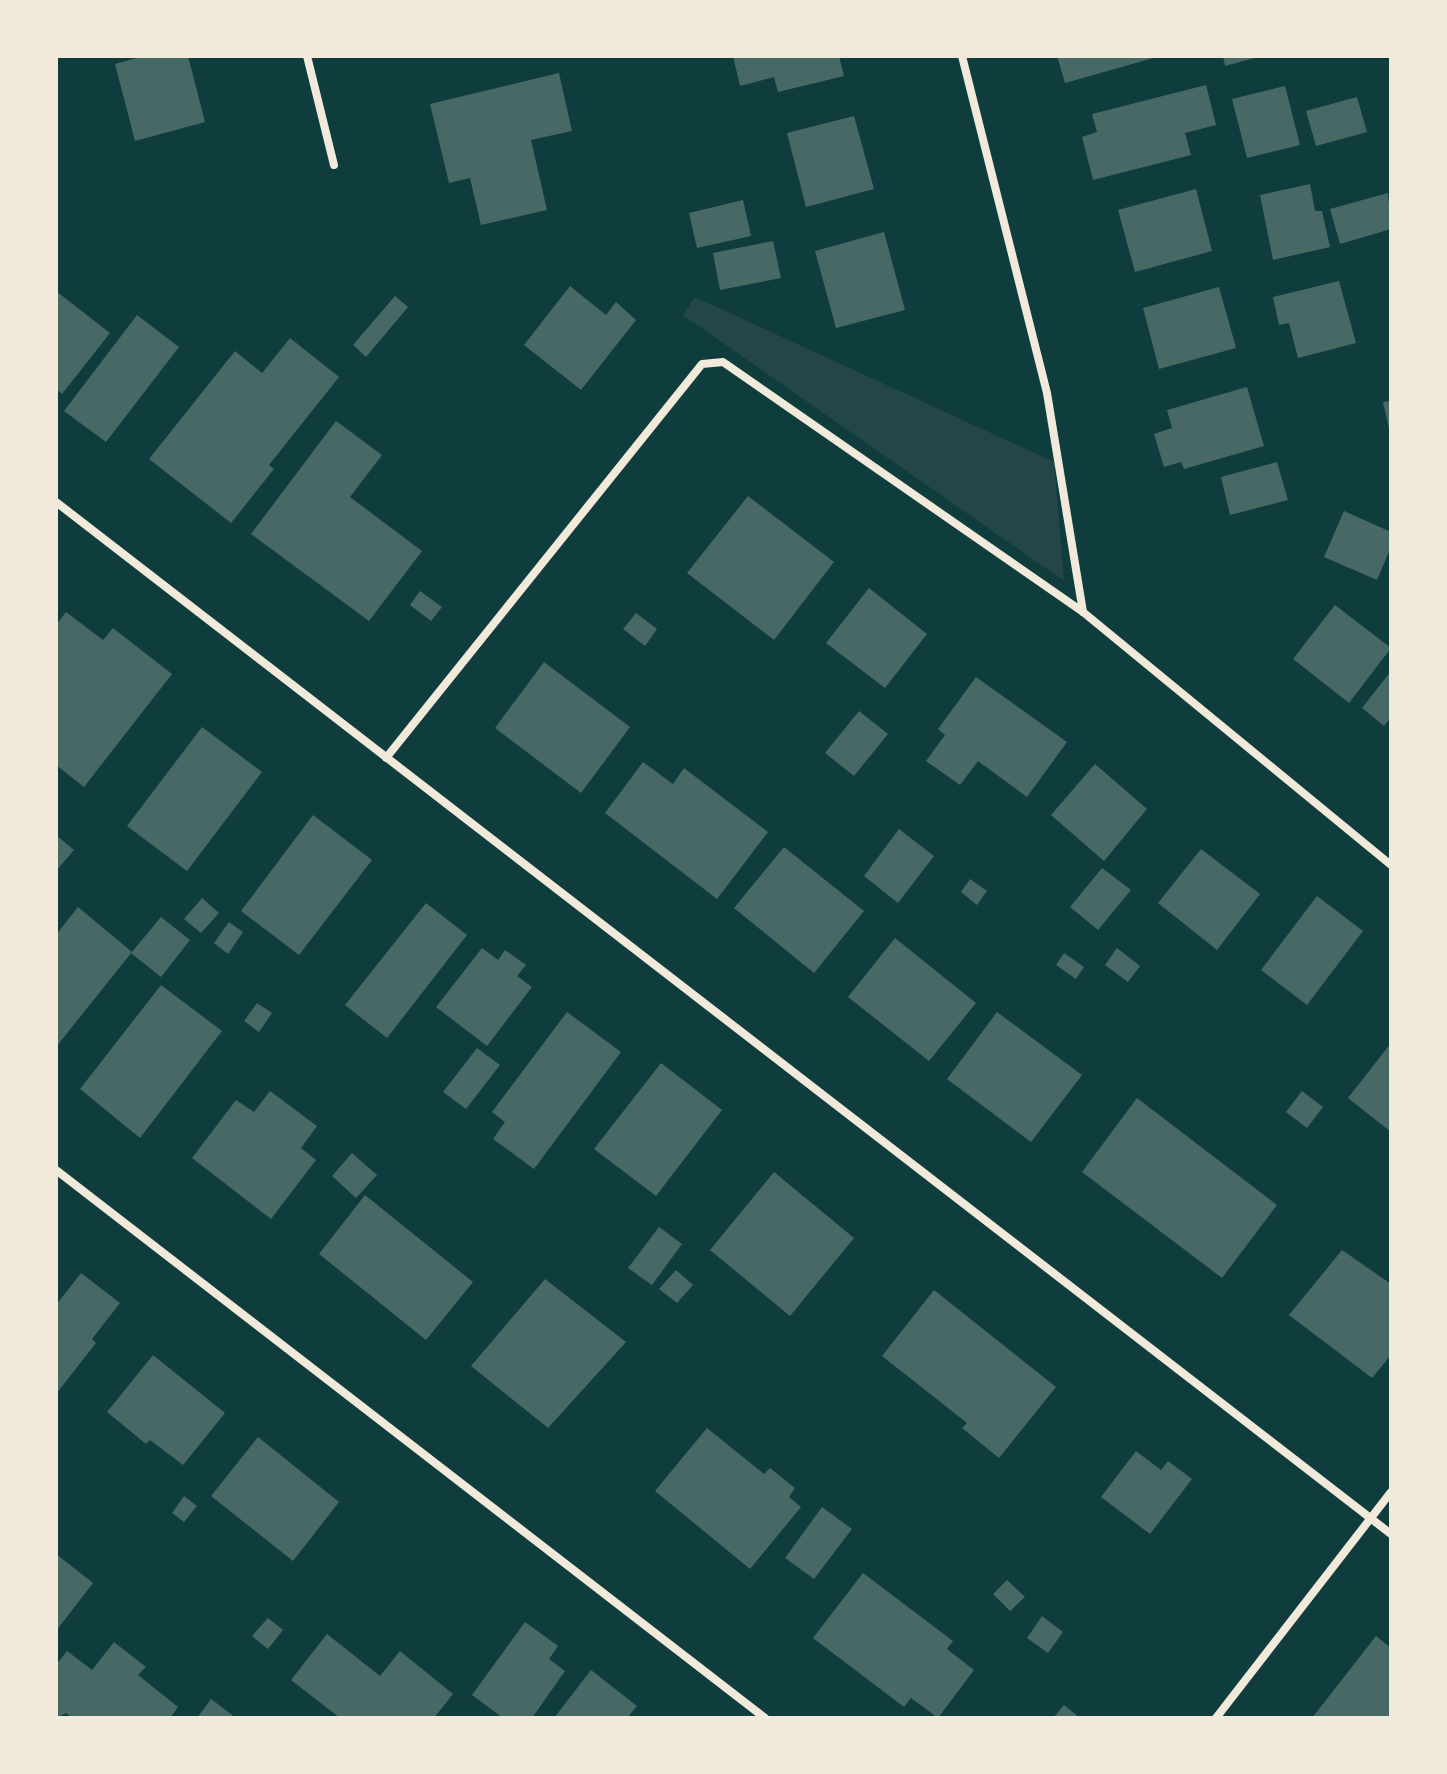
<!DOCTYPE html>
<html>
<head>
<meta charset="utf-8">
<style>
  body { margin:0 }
  #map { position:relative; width:1447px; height:1774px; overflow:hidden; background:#0f3d3e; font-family:Manrope,sans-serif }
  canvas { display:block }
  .frame { position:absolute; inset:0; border:58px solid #f1e9da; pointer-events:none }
</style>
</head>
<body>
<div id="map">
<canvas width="1447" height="1774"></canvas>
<div class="frame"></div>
</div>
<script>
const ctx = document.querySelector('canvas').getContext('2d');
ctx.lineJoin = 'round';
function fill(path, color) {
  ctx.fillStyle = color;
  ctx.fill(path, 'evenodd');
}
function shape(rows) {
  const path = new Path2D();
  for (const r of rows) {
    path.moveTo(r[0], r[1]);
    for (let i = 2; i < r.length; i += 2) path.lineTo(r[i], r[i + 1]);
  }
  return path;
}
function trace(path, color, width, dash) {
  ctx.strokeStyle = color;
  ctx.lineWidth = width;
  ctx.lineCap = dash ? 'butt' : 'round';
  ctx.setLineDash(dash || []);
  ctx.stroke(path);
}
fill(shape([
  [695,297,1054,462,1064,581,683,315]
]), '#244646');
fill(shape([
  [144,56,188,56,205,122,135,141,115,64],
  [733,56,839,56,844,76,778,92,774,77,740,86],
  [1057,56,1156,56,1157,57,1065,83],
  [1223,56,1258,56,1258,57,1225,66],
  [559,73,572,131,531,140,547,210,481,225,470,178,449,183,430,104],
  [1206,85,1216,125,1185,133,1191,155,1093,180,1082,137,1097,132,1092,114],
  [1285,86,1300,145,1247,158,1232,99],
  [1357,97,1367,132,1316,146,1306,111],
  [854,116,874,189,806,207,787,133],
  [1310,184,1315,211,1322,211,1330,247,1273,260,1260,195],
  [1196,189,1212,251,1135,272,1118,210],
  [1388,193,1391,229,1340,244,1330,209],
  [743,200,751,236,697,248,689,213],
  [884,232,905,310,836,328,815,251],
  [773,241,781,278,720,290,713,253],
  [1339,281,1356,343,1298,358,1289,323,1279,325,1273,297],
  [570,286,606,315,616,302,636,320,581,390,524,345],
  [1219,287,1236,348,1159,369,1143,308],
  [56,291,110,333,62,394,56,389],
  [395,296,408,307,366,357,353,345],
  [137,315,179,347,106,442,64,411],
  [290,338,339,377,269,465,274,469,231,523,149,459,235,351,262,373],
  [1247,387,1264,446,1184,469,1181,462,1164,467,1154,434,1172,428,1167,410],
  [1391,401,1391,432,1390,433,1383,402],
  [336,421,382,455,350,497,422,551,369,621,251,534],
  [1277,462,1288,500,1230,515,1221,477],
  [748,496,834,562,774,640,687,573],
  [1344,511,1391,532,1391,547,1377,580,1324,557],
  [869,588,927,634,885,688,826,643],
  [420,591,442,607,431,621,410,605],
  [1335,605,1391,648,1349,703,1293,659],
  [66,612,103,640,113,628,172,674,84,787,56,765,56,625],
  [636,613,657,629,645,646,623,629],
  [544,662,630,727,581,793,495,728],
  [1391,671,1391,717,1384,726,1362,708],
  [976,677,1067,742,1027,797,978,761,960,785,926,761,945,735,938,729],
  [859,711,888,734,854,776,825,753],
  [202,727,262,772,187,871,127,826],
  [643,762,673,784,684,768,768,832,717,899,605,813],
  [1095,764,1147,809,1104,861,1051,815],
  [313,815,372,860,299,955,241,911],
  [899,829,934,856,898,903,864,876],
  [56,835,74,850,56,871],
  [784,847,864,911,814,973,734,908],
  [1201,849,1260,894,1217,950,1158,903],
  [1102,868,1131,890,1098,930,1070,907],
  [970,879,987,891,977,905,961,892],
  [1317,896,1363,931,1307,1005,1261,970],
  [202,898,219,913,201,933,184,919],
  [426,903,467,935,387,1038,345,1005],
  [78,907,132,952,56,1047,56,935],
  [161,917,190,940,161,977,131,953],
  [229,922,243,932,228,954,214,943],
  [895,938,976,1003,929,1061,848,997],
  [482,948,498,960,505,950,526,965,517,976,532,987,487,1046,436,1007],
  [1117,948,1140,966,1128,982,1105,965],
  [1064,953,1084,967,1076,979,1056,965],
  [161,985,222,1031,140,1138,80,1089],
  [257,1003,272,1013,259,1032,244,1021],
  [567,1012,621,1052,534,1169,493,1139,505,1122,492,1112],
  [997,1012,1082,1075,1031,1142,947,1079],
  [1391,1043,1391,1132,1348,1098],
  [477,1048,500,1065,466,1109,443,1092],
  [661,1063,722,1110,656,1196,594,1149],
  [270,1091,317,1126,301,1148,316,1160,271,1219,192,1158,236,1100,254,1112],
  [1302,1091,1323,1107,1307,1128,1286,1112],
  [1137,1098,1277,1205,1222,1278,1082,1172],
  [352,1153,377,1175,356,1198,332,1176],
  [774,1172,854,1238,790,1316,710,1250],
  [365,1195,473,1282,426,1340,319,1254],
  [659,1227,682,1244,652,1285,628,1268],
  [1342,1250,1391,1284,1391,1355,1372,1378,1289,1315],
  [676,1270,693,1285,677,1303,659,1289],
  [81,1273,120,1303,92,1339,96,1343,56,1394,56,1305],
  [545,1279,626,1342,548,1428,471,1366],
  [934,1290,1056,1387,999,1458,962,1428,967,1423,882,1356],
  [153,1355,225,1413,183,1465,150,1440,146,1444,107,1412],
  [707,1428,764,1474,770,1468,795,1488,789,1497,801,1507,750,1569,655,1491],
  [258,1437,339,1502,293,1561,211,1496],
  [1136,1451,1161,1470,1168,1461,1192,1479,1150,1534,1101,1497],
  [184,1496,197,1506,184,1522,172,1513],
  [822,1507,852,1529,814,1579,785,1558],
  [56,1554,93,1583,56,1631],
  [863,1573,953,1641,947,1649,974,1670,938,1718,911,1698,904,1707,813,1638],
  [1007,1580,1025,1597,1010,1611,993,1594],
  [1042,1616,1063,1632,1048,1653,1027,1638],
  [268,1618,283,1630,268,1649,252,1636],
  [525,1622,558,1646,549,1659,565,1671,532,1718,503,1718,472,1695],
  [327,1634,380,1676,400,1651,453,1694,434,1718,340,1718,291,1680],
  [1376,1636,1391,1648,1391,1718,1312,1718],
  [114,1642,146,1667,138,1675,178,1707,170,1718,72,1718,66,1713,56,1718,56,1665,67,1651,92,1670],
  [591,1670,637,1706,627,1718,554,1718],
  [211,1699,236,1718,197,1718],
  [1064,1705,1080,1718,1053,1718]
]), '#486865');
trace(shape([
  [307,56,334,165],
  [962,56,1047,393,1083,612],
  [56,502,1391,1534],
  [386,758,702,364,723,362,1083,612,1391,865],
  [56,1170,765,1718],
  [1216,1718,1391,1492]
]), '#f1e9da', 8);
</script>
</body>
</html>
